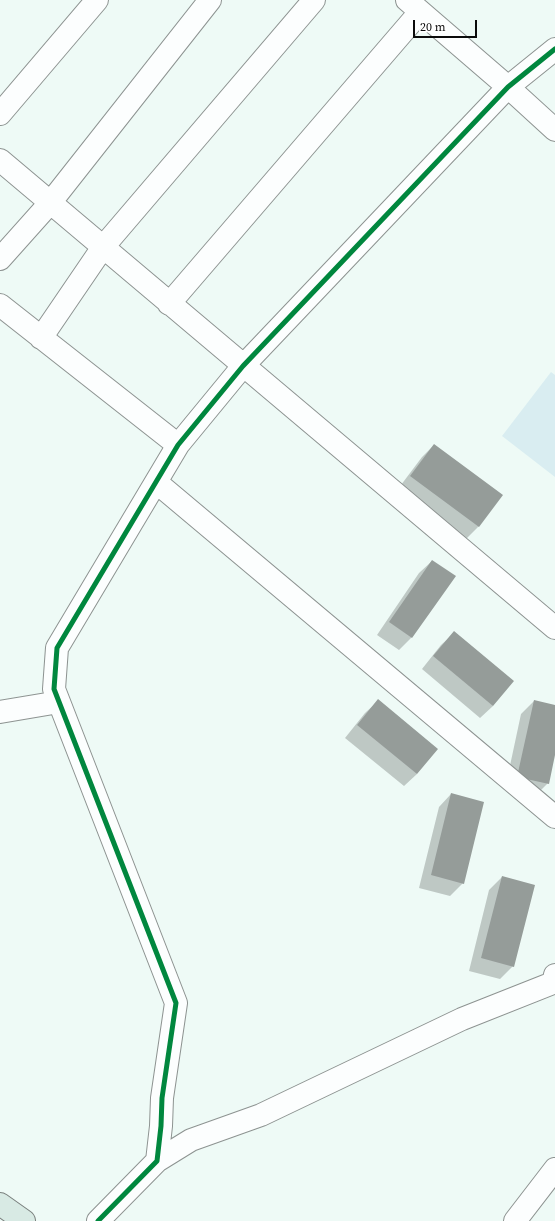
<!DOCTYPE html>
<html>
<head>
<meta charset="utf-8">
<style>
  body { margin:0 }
  #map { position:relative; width:555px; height:1221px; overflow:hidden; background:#eefaf6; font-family:"Source Serif 4",serif }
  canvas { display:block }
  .scale { position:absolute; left:413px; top:20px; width:64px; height:18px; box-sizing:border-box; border:2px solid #0b0b0b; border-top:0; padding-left:5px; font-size:12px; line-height:14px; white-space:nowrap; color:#0b0b0b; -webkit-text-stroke:3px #fff; paint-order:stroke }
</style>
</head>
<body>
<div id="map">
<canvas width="555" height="1221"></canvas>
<div class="scale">20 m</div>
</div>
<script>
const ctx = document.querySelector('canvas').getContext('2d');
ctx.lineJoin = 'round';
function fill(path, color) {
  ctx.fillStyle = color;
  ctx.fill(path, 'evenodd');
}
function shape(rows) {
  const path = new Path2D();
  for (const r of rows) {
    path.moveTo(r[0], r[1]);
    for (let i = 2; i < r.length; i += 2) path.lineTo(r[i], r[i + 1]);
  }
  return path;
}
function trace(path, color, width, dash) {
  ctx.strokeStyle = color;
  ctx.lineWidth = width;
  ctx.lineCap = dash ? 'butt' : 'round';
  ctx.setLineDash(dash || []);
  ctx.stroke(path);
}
fill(shape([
  [551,372,555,375,555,477,502,436]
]), '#d9edf1');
fill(shape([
  [434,445,502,495,478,527,466,539,398,489,422,457],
  [432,561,411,638,399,650,377,635,419,573],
  [454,633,493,706,480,718,422,669,441,645],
  [378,701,417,774,404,786,345,738,365,713],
  [534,701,555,706,555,750,548,783,535,796,505,789,521,714],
  [451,794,463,883,450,896,419,888,439,807],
  [502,877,513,966,500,979,469,971,489,890]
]), '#0003');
fill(shape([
  [434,444,503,495,479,527,410,476],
  [432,560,456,576,412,638,389,622],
  [454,631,514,681,493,706,433,656],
  [378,699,438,749,417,774,357,725],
  [534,700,555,705,555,755,549,784,517,777],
  [451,793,484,802,464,884,431,875],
  [502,876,535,885,514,967,481,958]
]), '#959c99');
const minor = shape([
  [407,0,508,87,555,130],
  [0,114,97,0],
  [0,160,555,628],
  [0,259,50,203,210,0],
  [169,304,420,12],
  [0,305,178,445],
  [41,338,103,247,314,0],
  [156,482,555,817],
  [0,712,59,702],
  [157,1161,191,1140,261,1115,462,1019,553,983,555,975],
  [98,1221,157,1161,161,1126,162,1098,176,1003,54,689,57,648,178,445,243,366,508,87,555,49],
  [515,1221,555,1169]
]);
const primary = shape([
  [0,1204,24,1221]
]);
trace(minor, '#8d9391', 24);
trace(primary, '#7a807e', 24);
trace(minor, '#fcfefe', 22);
trace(primary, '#d8eae4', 22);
trace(shape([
  [98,1221,157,1161,161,1126,162,1098,176,1003,54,689,57,648,178,445,243,366,508,87,555,49]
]), '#00873e', 5);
</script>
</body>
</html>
